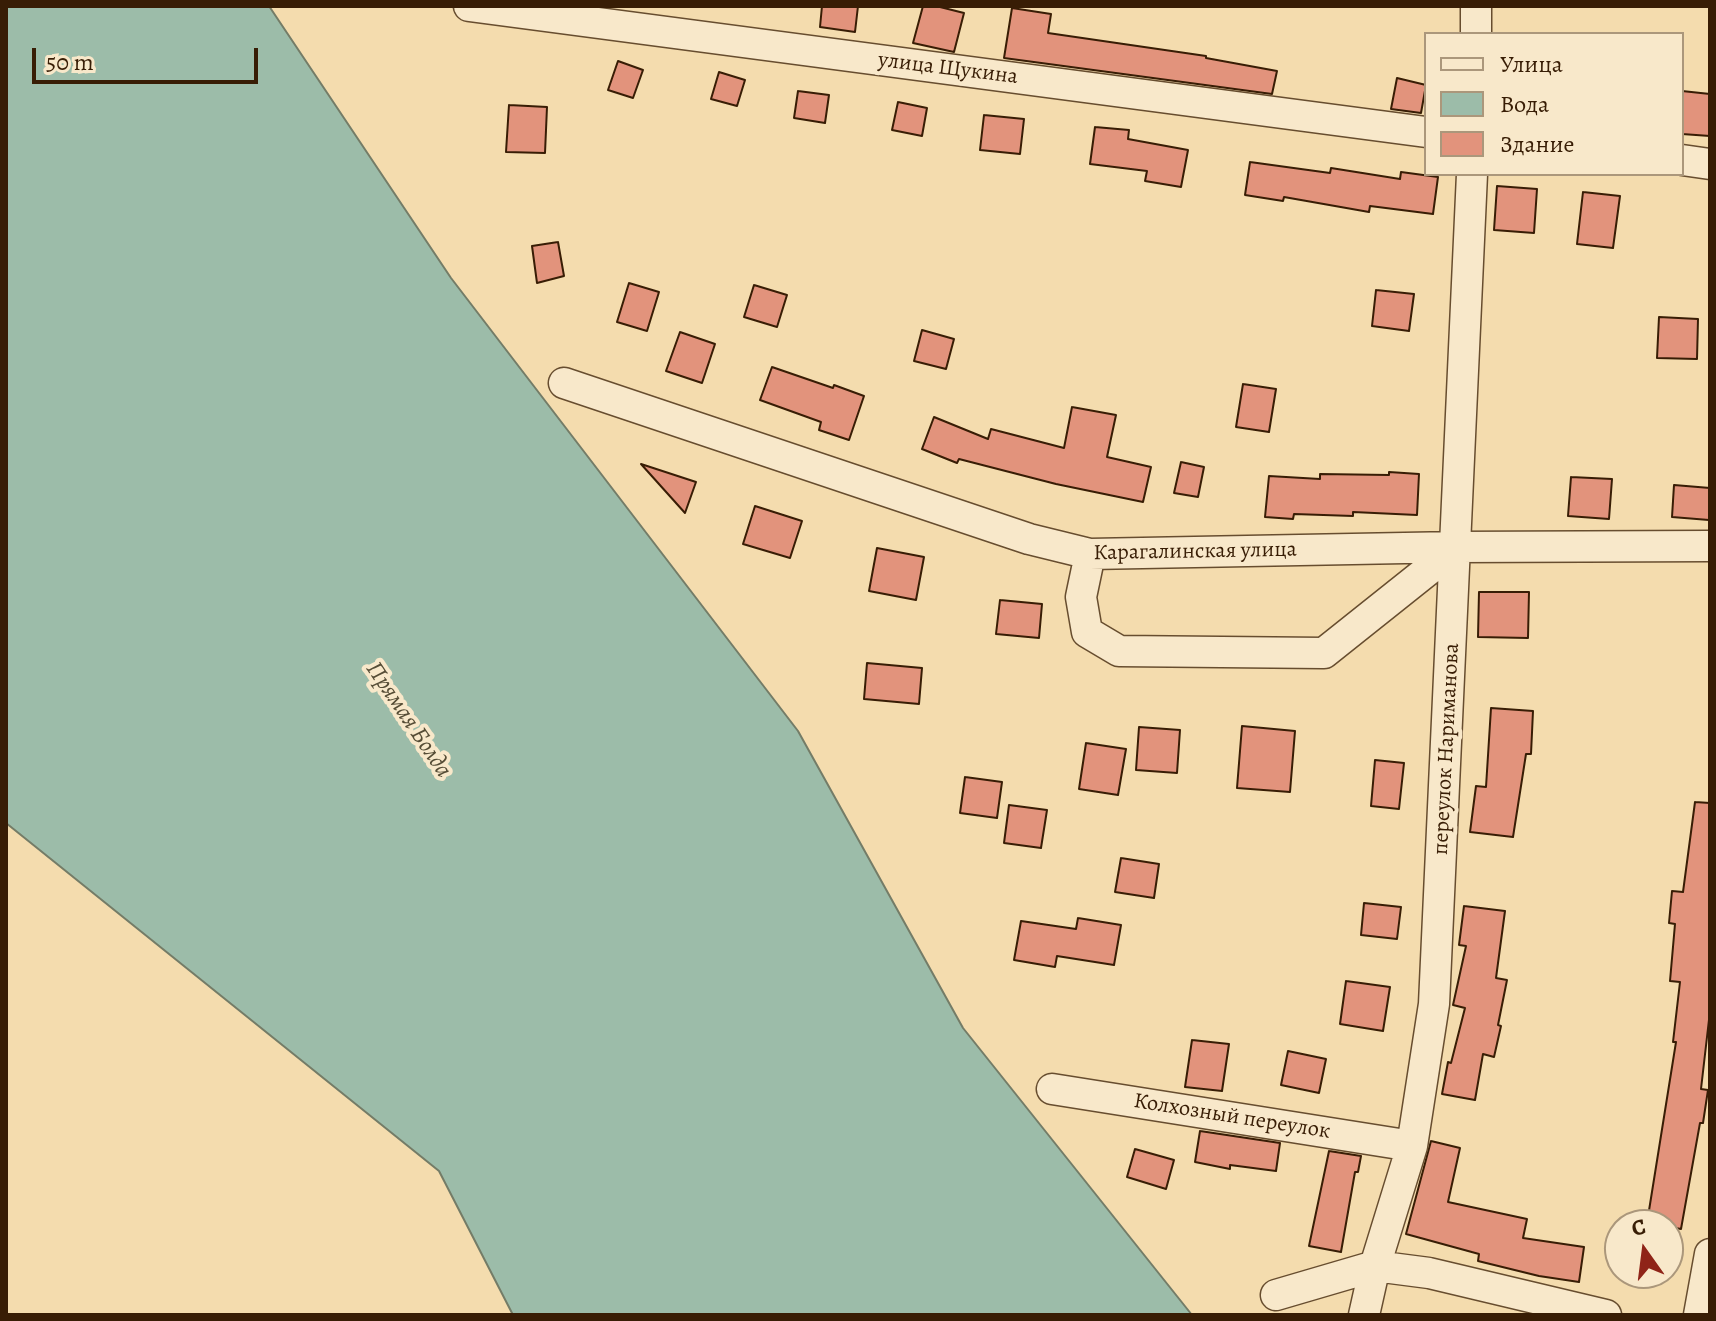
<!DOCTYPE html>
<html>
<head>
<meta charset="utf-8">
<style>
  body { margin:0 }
  #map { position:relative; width:1716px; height:1321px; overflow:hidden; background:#f4dcae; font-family:Alegreya,serif }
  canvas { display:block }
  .frame { position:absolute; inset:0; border:8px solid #381d05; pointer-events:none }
  .legend { position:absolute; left:1424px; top:32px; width:260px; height:144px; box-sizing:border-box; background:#f8e8ca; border:2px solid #ab977b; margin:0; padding:10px 14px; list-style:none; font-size:24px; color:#381d05 }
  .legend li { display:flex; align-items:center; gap:16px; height:40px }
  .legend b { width:40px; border:2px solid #ab977b }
  .north { position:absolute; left:1604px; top:1209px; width:80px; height:80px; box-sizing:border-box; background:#f8e8ca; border:2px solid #ab977b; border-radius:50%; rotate:346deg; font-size:22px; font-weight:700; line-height:32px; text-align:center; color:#381d05 }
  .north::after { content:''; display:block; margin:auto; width:28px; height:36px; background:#8f2418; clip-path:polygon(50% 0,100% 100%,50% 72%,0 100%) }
  .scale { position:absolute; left:32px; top:48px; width:226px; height:36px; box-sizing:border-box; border:4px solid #381d05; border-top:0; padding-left:10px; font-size:24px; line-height:28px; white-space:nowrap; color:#381d05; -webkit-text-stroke:6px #f8e8ca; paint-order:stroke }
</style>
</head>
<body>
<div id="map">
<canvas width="1716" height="1321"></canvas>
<div class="frame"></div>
<ul class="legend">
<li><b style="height:10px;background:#f8e8ca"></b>Улица</li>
<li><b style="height:22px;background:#9cbca9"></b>Вода</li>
<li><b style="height:22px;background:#e2937c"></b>Здание</li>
</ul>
<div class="north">С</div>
<div class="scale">50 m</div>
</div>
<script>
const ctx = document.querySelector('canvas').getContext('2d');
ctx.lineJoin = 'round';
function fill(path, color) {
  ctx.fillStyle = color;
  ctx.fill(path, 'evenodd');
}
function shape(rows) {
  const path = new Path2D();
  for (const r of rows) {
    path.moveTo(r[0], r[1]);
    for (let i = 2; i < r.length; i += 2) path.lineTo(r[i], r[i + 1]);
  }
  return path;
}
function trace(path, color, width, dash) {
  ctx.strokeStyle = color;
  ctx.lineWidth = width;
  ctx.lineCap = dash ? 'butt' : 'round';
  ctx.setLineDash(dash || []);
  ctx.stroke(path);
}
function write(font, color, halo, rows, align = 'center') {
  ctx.font = font + ' Alegreya,serif';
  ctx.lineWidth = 8;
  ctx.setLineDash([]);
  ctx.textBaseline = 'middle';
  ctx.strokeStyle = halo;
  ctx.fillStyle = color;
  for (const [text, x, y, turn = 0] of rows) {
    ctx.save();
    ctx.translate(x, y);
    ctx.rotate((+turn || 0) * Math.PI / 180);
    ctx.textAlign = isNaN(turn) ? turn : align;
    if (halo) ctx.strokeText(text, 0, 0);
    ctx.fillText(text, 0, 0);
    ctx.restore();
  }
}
const water = shape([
  [6,6,269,6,451,278,798,731,963,1028,1192,1315,513,1315,439,1171,6,823,6,6]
]);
fill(water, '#9cbca9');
trace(water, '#747c67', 2);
const building = shape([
  [822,6,858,6,855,32,820,27,822,6],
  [923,6,936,6,964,13,954,52,913,43,923,6],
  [1012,8,1051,14,1048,33,1206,56,1206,58,1277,71,1272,94,1004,58,1012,8],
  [618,61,643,70,633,98,608,90,618,61],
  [719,72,745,80,737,106,711,99,719,72],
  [1397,78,1426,85,1421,113,1391,109,1397,78],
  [798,91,829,95,825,123,794,118,798,91],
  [1682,91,1710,94,1710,136,1682,134,1682,91],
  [898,102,927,108,922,136,892,130,898,102],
  [509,105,547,107,545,153,506,152,509,105],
  [984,115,1024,119,1020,154,980,150,984,115],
  [1095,127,1129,130,1128,139,1188,150,1181,187,1145,181,1147,171,1090,164,1095,127],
  [1250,162,1330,173,1331,168,1400,179,1401,172,1438,177,1433,214,1370,206,1369,212,1284,197,1283,201,1245,195,1250,162],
  [1497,186,1537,189,1534,233,1494,230,1497,186],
  [1583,192,1620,196,1613,248,1577,244,1583,192],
  [558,242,564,276,537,283,532,246,558,242],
  [629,283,659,292,647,331,617,322,629,283],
  [754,285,787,295,777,327,744,317,754,285],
  [1376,290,1414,294,1409,331,1372,326,1376,290],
  [1659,317,1698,319,1697,359,1657,358,1659,317],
  [922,330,954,339,946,369,914,361,922,330],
  [680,332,715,344,702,383,666,371,680,332],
  [772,367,833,388,834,385,864,396,849,440,819,430,821,422,760,400,772,367],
  [1243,384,1276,389,1269,432,1236,427,1243,384],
  [1072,407,1116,415,1107,457,1151,467,1143,502,1056,484,959,459,957,463,922,449,934,417,988,439,991,429,1064,448,1072,407],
  [1181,462,1204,467,1198,497,1174,493,1181,462],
  [641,464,696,482,685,513,641,464],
  [1389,472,1419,474,1417,515,1353,512,1353,516,1294,514,1293,519,1265,517,1269,476,1320,479,1320,474,1389,475,1389,472],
  [1571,477,1612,479,1609,519,1568,516,1571,477],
  [1674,485,1710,488,1709,520,1672,517,1674,485],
  [755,506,802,521,790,558,743,544,755,506],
  [877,548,924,557,916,600,869,591,877,548],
  [1479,592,1529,592,1528,638,1478,637,1479,592],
  [1000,600,1042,604,1039,638,996,634,1000,600],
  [867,663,922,668,919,704,864,699,867,663],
  [1491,708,1533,711,1531,754,1526,754,1513,837,1470,832,1476,786,1486,787,1491,708],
  [1242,726,1295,731,1290,792,1237,788,1242,726],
  [1139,727,1180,730,1177,773,1136,770,1139,727],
  [1086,743,1126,749,1118,795,1079,789,1086,743],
  [1375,760,1404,763,1399,809,1371,806,1375,760],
  [965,777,1002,782,997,818,960,813,965,777],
  [1695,802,1710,803,1710,1011,1701,1089,1708,1090,1703,1123,1700,1123,1681,1229,1647,1223,1676,1042,1673,1042,1680,982,1670,981,1675,924,1669,923,1672,891,1683,892,1695,802],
  [1009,805,1047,810,1041,848,1004,843,1009,805],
  [1121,858,1159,864,1154,898,1115,892,1121,858],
  [1364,903,1401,907,1397,939,1361,935,1364,903],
  [1464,906,1505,911,1496,978,1507,980,1498,1025,1501,1026,1494,1057,1483,1054,1475,1100,1442,1094,1448,1062,1451,1063,1465,1008,1453,1005,1466,946,1459,945,1464,906],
  [1078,918,1121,925,1114,965,1057,956,1055,967,1014,960,1021,921,1076,929,1078,918],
  [1346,981,1390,987,1383,1031,1340,1024,1346,981],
  [1192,1040,1229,1044,1222,1091,1185,1087,1192,1040],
  [1288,1051,1326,1059,1319,1093,1281,1085,1288,1051],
  [1200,1131,1280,1143,1276,1171,1230,1165,1230,1169,1195,1162,1200,1131],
  [1431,1141,1460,1148,1448,1202,1527,1219,1523,1238,1584,1247,1579,1282,1539,1276,1478,1261,1479,1254,1406,1234,1431,1141],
  [1135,1149,1174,1160,1166,1189,1127,1177,1135,1149],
  [1329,1151,1361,1156,1358,1172,1355,1172,1341,1252,1309,1246,1329,1151]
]);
fill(building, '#e2937c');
trace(building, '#381d05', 2);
const street = shape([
  [469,6,1426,132],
  [1476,34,1476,6],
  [1682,160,1710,164],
  [564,383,1029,539,1090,554,1457,547,1710,546],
  [1090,554,1081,597,1087,632,1119,651,1324,653,1457,547],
  [1052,1089,1412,1146],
  [1276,1295,1375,1266,1429,1273,1606,1315],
  [1364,1315,1375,1266,1412,1146,1434,1004,1472,174],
  [1699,1315,1710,1254]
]);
trace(street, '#674d2f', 33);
trace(street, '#f8e8ca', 30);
write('22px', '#381d05', '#f8e8ca', [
  ["улица Щукина",948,69,7],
  ["Карагалинская улица",1195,552,-1],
  ["переулок Нариманова",1447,749,-87],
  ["Колхозный переулок",1232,1117,9]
]);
write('italic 24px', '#564d36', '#f8e8ca', [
  ["Прямая Болда",408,720,56]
]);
</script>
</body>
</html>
